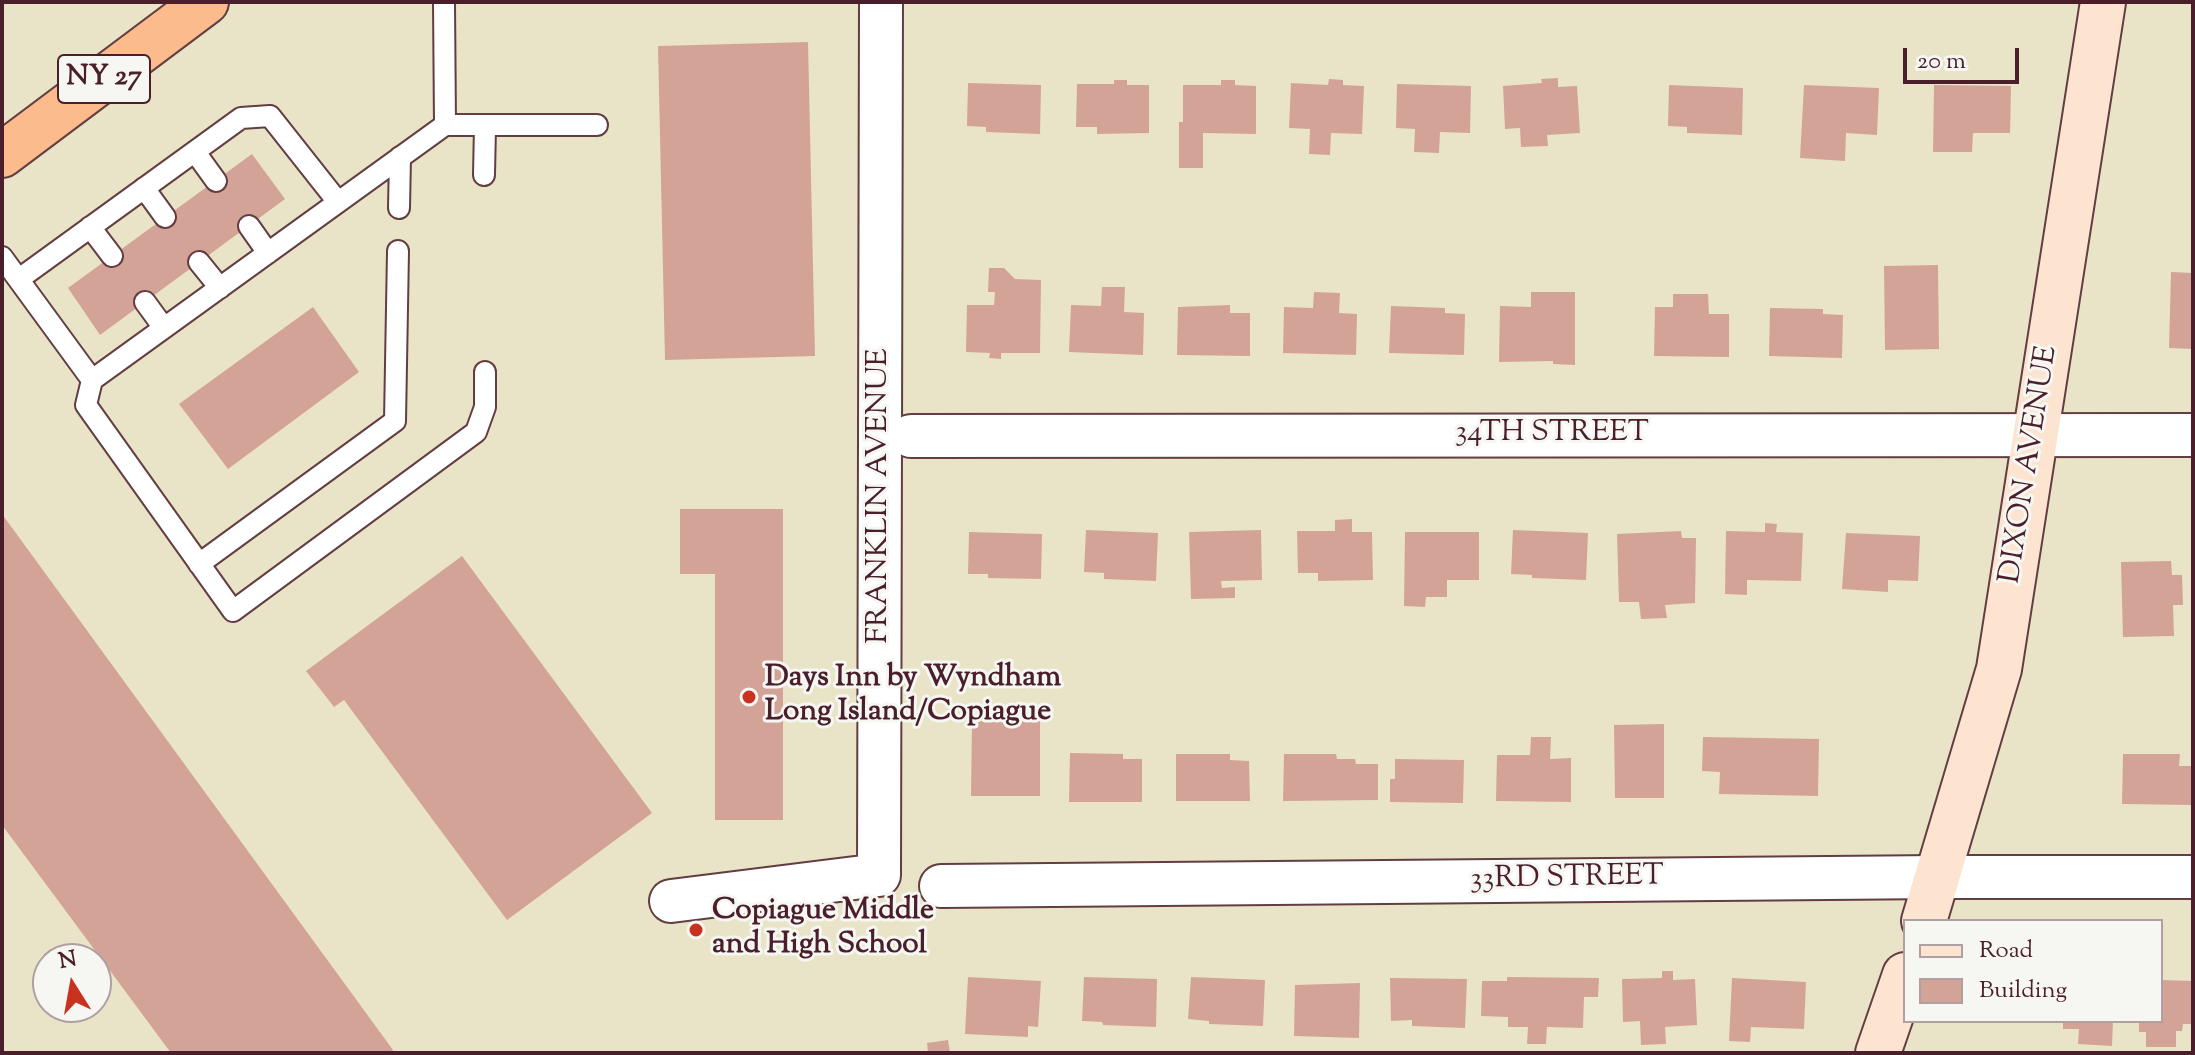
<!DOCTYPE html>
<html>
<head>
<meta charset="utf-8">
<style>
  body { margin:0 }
  #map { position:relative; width:2195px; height:1055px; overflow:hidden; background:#e9e4c7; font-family:"Sorts Mill Goudy",serif }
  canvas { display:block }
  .frame { position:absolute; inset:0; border:4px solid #4a1f2b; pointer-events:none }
  .legend { position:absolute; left:1903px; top:919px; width:260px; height:104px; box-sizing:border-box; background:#f6f6f2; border:2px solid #b1a0a2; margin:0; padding:10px 14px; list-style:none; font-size:24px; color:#4a1f2b }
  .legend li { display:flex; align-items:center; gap:16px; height:40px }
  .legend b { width:40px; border:2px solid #b1a0a2 }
  .north { position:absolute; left:32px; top:943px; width:80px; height:80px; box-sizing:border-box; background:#f6f6f2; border:2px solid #b1a0a2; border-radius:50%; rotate:349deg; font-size:22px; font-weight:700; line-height:32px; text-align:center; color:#4a1f2b }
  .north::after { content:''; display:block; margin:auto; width:28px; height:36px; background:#c8321e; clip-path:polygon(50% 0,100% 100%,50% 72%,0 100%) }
  .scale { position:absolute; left:1903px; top:48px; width:116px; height:36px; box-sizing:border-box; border:4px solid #4a1f2b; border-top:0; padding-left:10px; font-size:24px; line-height:28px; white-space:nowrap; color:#4a1f2b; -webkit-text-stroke:6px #f6f6f2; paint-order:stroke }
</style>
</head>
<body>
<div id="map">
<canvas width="2195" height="1055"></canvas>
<div class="frame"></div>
<ul class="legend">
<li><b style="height:10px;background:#fde4d1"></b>Road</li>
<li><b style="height:22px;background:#d4a398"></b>Building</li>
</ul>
<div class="north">N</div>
<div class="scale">20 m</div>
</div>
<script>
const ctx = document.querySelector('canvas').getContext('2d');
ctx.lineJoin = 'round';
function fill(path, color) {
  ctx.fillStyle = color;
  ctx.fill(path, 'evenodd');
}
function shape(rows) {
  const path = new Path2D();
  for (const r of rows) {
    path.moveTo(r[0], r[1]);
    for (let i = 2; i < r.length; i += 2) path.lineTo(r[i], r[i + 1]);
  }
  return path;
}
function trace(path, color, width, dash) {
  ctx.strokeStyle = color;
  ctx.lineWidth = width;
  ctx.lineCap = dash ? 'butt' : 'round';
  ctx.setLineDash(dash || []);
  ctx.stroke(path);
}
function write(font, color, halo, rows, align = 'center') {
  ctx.font = font + ' "Sorts Mill Goudy",serif';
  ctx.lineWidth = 6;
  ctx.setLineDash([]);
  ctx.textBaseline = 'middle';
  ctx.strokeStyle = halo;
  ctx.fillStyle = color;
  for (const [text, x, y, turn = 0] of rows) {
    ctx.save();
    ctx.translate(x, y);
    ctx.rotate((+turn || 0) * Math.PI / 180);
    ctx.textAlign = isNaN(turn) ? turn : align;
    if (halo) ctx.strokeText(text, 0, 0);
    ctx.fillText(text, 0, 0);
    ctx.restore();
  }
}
fill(shape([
  [808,42,815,356,665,360,658,46],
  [1558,78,1558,87,1577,86,1580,133,1547,135,1548,146,1521,147,1520,128,1505,129,1503,86,1542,83,1541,79],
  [1329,79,1343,80,1343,85,1364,86,1362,134,1331,133,1330,155,1309,154,1310,129,1289,128,1291,83,1328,85],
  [1114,80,1127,80,1127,85,1149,85,1149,133,1097,134,1097,127,1076,127,1077,84,1114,84],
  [1221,80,1235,80,1235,85,1256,86,1256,134,1203,133,1203,168,1179,168,1179,122,1183,122,1183,85,1221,85],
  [968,83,1041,85,1040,134,986,132,986,127,967,126],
  [1397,84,1471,86,1470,133,1440,132,1439,153,1414,152,1415,129,1396,128],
  [1669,85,1743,88,1742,135,1687,133,1687,127,1668,126],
  [1804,85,1879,88,1877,135,1846,133,1845,161,1800,158],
  [1934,85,2011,86,2010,133,1973,133,1972,152,1933,152],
  [252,154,285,199,100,335,68,288],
  [1938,265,1939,349,1885,350,1884,266],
  [989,268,1004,268,1015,279,1041,280,1040,353,1001,353,1001,359,989,358,990,353,966,352,967,305,994,305,995,292,988,292],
  [2171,272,2193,273,2193,349,2169,348],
  [1102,287,1125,287,1124,312,1144,313,1143,355,1069,352,1071,305,1101,306],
  [1314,292,1340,293,1339,313,1357,314,1356,355,1283,353,1284,307,1313,308],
  [1531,292,1575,292,1575,365,1553,364,1553,361,1499,362,1500,306,1531,307],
  [1673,294,1708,294,1709,314,1729,314,1729,357,1654,356,1655,307,1673,307],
  [1230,305,1230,313,1250,313,1250,356,1177,355,1178,307],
  [1391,306,1445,308,1445,313,1465,314,1464,355,1389,353],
  [313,307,359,372,228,469,179,404],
  [1770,308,1823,309,1823,314,1843,315,1842,358,1769,356],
  [680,509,783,509,783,820,715,820,715,574,680,574],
  [2,514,393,1050,389,1053,171,1053,2,825],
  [1352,519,1352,532,1372,532,1373,580,1318,581,1318,573,1298,573,1297,531,1335,531,1335,520],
  [1765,523,1777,524,1776,532,1803,533,1801,581,1747,580,1747,595,1725,594,1726,531,1765,532],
  [1086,530,1158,533,1156,581,1104,579,1104,573,1084,572],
  [1261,530,1262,580,1221,581,1222,588,1235,587,1235,598,1191,599,1189,532],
  [1513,530,1588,533,1586,580,1532,578,1532,575,1511,574],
  [1681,531,1682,538,1696,538,1695,603,1665,605,1667,618,1641,619,1639,602,1619,602,1617,534],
  [969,532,1042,534,1041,579,988,578,988,574,968,574],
  [1405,532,1479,532,1479,580,1447,580,1447,597,1426,597,1425,607,1404,606],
  [1846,533,1920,536,1918,581,1888,580,1888,592,1842,589],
  [462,556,652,813,507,920,344,700,334,707,306,671],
  [2171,561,2172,575,2182,575,2183,605,2173,605,2174,636,2123,637,2121,562],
  [972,720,1040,720,1040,796,971,796],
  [1664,724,1664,798,1615,798,1614,725],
  [1531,737,1551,737,1550,759,1571,758,1571,802,1496,801,1497,755,1530,755],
  [1703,737,1819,739,1818,796,1719,794,1720,772,1702,771],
  [1070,753,1123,754,1123,759,1142,759,1142,802,1069,802],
  [1176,754,1230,754,1230,760,1249,761,1250,801,1176,801],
  [1284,754,1336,754,1337,759,1355,759,1356,764,1378,764,1378,800,1283,801],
  [2123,754,2180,754,2179,766,2193,766,2193,805,2122,804],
  [1395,759,1464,760,1463,803,1390,802,1390,779,1395,779],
  [1662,971,1673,971,1673,980,1695,979,1697,1025,1665,1027,1666,1044,1641,1045,1640,1021,1623,1022,1622,979,1662,978],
  [968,977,1041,981,1038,1027,1028,1026,1028,1037,965,1034],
  [1084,977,1157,979,1156,1027,1103,1025,1102,1022,1082,1021],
  [1191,977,1265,980,1263,1026,1209,1024,1209,1021,1188,1019],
  [1507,977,1599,978,1598,997,1584,997,1583,1028,1547,1027,1546,1044,1527,1044,1528,1027,1508,1027,1508,1017,1481,1016,1482,981,1507,981],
  [1390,978,1467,979,1465,1028,1412,1026,1412,1020,1391,1021],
  [1732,978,1806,982,1804,1029,1751,1027,1750,1042,1729,1041],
  [2161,980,2193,981,2193,1024,2183,1024,2182,1031,2176,1031,2176,1047,2146,1047,2146,1032,2139,1032,2139,1021,2161,1021],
  [1360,983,1359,1038,1294,1036,1295,985],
  [2063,1021,2113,1021,2112,1046,2078,1044,2079,1029,2063,1029],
  [948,1040,950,1053,928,1053,927,1043]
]), '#d4a398');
const lane = shape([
  [444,2,445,125],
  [195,152,216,181],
  [484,175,485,126],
  [144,188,165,217],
  [399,208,400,157],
  [249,226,268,253],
  [90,227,112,256],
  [2,257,92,380],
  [199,262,220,288],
  [19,279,241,118,270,116,338,202],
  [145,302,164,328],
  [485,372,485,407,476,432,233,611,86,405,92,380,445,125,597,125],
  [199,564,395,421,398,251]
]);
const street = shape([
  [911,436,2193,435],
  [941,886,1939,877,2193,877],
  [671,901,879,875,881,2]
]);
const secondary = shape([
  [1924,921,1999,669,2103,2],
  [1878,1053,1905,975]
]);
const highway = shape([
  [2,155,206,2]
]);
trace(lane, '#623d42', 24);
trace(street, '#623d42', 46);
trace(secondary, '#623d42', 48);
trace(highway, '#623d42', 48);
trace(lane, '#fff', 20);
trace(street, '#fff', 42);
trace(secondary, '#fde4d1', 44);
trace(highway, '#fbbb8c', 44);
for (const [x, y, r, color] of [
  [749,697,8,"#c8321e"],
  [696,930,8,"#c8321e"]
]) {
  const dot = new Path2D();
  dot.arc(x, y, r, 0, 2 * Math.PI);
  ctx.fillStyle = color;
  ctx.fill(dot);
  trace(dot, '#f6f6f2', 3);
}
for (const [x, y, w] of [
  [104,79,92]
]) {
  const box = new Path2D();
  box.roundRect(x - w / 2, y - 24, w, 48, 6);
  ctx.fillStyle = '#f6f6f2';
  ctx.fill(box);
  trace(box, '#4a1f2b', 2);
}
write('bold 28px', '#4a1f2b', null, [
  ["NY 27",104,79]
]);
write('30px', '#4a1f2b', '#f6f6f2', [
  ["34TH STREET",1552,435],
  ["DIXON AVENUE",2031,465,-81],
  ["FRANKLIN AVENUE",881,496,-90],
  ["33RD STREET",1567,880,-1]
]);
write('bold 30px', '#4a1f2b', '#f6f6f2', [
  ["Days Inn by Wyndham",765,680],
  ["Long Island/Copiague",765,714],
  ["Copiague Middle",712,913],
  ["and High School",712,947]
], 'left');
</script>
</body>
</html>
